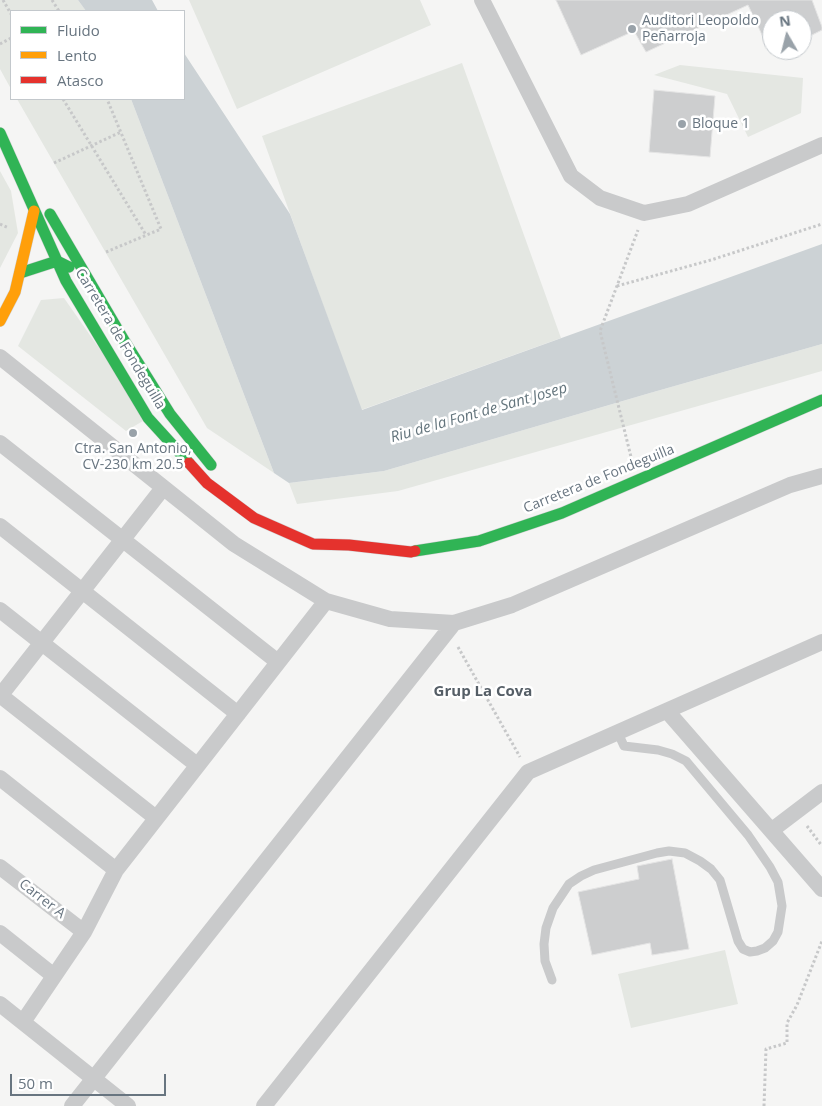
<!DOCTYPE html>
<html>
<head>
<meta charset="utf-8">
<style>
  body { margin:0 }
  #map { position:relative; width:822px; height:1106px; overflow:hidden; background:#f5f5f4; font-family:"Open Sans",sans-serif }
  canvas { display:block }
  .legend { position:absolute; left:10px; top:10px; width:175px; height:90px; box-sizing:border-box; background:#fff; border:1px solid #c3c8cc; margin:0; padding:6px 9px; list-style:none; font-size:15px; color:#687580 }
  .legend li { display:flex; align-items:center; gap:10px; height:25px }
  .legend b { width:25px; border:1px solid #c3c8cc }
  .north { position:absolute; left:762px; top:10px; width:50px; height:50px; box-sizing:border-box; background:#fff; border:1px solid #c3c8cc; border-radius:50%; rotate:352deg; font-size:14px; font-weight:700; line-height:20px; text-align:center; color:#687580 }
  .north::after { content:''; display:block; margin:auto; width:18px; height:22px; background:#99a2a9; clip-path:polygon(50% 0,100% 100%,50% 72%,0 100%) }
  .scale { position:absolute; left:10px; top:1074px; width:156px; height:22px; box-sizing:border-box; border:2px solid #687580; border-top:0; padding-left:6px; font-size:15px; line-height:18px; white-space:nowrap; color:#687580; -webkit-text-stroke:4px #fff; paint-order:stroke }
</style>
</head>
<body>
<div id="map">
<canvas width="822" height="1106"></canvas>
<ul class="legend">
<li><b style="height:6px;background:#30b455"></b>Fluido</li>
<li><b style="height:6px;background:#ff9f0a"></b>Lento</li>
<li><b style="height:6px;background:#e5322d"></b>Atasco</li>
</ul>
<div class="north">N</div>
<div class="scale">50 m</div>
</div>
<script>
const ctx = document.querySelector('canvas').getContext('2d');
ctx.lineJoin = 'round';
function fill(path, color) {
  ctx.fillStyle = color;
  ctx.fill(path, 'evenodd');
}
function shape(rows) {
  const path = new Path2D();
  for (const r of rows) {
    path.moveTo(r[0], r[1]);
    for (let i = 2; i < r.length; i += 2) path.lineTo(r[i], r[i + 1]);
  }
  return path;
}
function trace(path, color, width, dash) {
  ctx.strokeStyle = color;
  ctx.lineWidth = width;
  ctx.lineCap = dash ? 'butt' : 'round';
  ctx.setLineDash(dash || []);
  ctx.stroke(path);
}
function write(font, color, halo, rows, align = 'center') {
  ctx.font = font + ' "Open Sans",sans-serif';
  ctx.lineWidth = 5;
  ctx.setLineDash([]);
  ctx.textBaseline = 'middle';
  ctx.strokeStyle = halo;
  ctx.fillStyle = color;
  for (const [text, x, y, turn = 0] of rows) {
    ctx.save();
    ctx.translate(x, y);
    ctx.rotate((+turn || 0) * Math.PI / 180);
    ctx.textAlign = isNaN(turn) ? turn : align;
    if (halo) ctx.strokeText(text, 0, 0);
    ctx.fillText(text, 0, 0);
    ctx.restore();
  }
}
fill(shape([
  [0,0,78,0,86,11,11,11,11,89,0,69],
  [189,0,420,0,431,25,237,109],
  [462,63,561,338,361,410,262,136],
  [680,65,803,78,801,113,748,137,727,94,654,75],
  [17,99,131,99,274,473,207,428],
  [0,171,11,191,18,233,0,268],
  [64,298,148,418,126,431,18,346,41,300],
  [822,344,822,371,398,491,297,504,289,483,384,471,650,393],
  [725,950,738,1004,631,1028,618,974]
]), '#e4e7e2');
fill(shape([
  [78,0,152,0,158,11,86,11],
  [184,53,290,214,362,410,822,244,822,344,650,393,384,471,289,483,274,473,131,99,184,99]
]), '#ccd2d5');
const building = shape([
  [556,0,812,0,822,27,822,30,802,40,802,20,772,20,772,50,780,50,771,54,748,5,646,52,634,31,581,55,556,0],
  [654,90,715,96,710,157,649,152,654,90],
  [672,859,689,949,652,955,650,943,592,955,578,892,639,879,637,866,672,859]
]);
fill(building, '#cdcecf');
trace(building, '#e4e4e4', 1);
const fast = shape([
  [0,133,66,281,148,418,189,463],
  [50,214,125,342,170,414,211,465],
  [20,273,57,261,69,267],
  [415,551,479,541,562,513,822,400]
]);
const slow = shape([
  [0,321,15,292,34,211]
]);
const jam = shape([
  [189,463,207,483,254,518,313,544,349,545,411,552,415,551]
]);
trace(fast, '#d1d1d2', 12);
trace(slow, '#d1d1d2', 12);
trace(jam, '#d1d1d2', 12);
trace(shape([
  [3,0,11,14],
  [52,0,59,11],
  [0,44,11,38],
  [63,99,146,235],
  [54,163,121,132],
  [0,224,9,228],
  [106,252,161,229,107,99],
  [617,286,711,260,822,224],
  [632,461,600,331,638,230],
  [458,647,520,757],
  [807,826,822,846],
  [764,1106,766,1049,787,1043,787,1023,797,1005,822,941]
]), '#c7c8c9', 3, [2.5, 2.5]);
trace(shape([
  [552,980,545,961,544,944,546,928,553,908,569,884,581,876,594,870,657,853,669,851,685,853,700,861,711,869,720,880,738,941,743,949,750,952,757,951,765,948,773,941,778,932,782,906,778,882,770,867,748,835,686,761,672,754,658,750,624,746,618,733]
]), '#c9cacb', 9);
trace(shape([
  [482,0,571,176,600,198,644,213,688,204,822,145],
  [0,357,234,544,326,601,390,619,454,623,512,605,790,485,822,476],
  [0,443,278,662],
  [0,526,238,714],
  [0,610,197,765],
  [0,695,156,818],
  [0,696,163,488],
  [667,711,822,889],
  [0,778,116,870],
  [772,830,822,792],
  [0,867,84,932],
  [0,933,54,976],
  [0,1004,128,1106],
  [23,1022,84,932,116,870,326,601],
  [72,1106,454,623],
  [264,1106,528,772,822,642]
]), '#c9cacb', 16);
trace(fast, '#30b455', 11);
trace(slow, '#ff9f0a', 11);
trace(jam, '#e5322d', 11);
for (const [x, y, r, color] of [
  [632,29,5,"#99a2a9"],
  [682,124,5,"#99a2a9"],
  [133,433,5,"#99a2a9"]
]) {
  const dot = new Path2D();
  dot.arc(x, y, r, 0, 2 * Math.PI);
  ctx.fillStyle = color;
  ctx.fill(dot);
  trace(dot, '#fff', 2);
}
write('14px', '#687580', '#fff', [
  ["Auditori Leopoldo",642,21],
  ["Peñarroja",642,37],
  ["Bloque 1",692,124],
  ["Ctra. San Antonio,",133,449,"center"],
  ["CV-230 km 20.5",133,465,"center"]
], 'left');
write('14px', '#687580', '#fff', [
  ["Carretera de Fondeguilla",120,339,59],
  ["Carretera de Fondeguilla",599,479,-22],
  ["Carrer A",42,899,38]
]);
write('italic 15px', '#64757d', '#fff', [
  ["Riu de la Font de Sant Josep",479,413,-16]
]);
write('bold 15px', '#555e66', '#fff', [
  ["Grup La Cova",483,692]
]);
</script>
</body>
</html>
